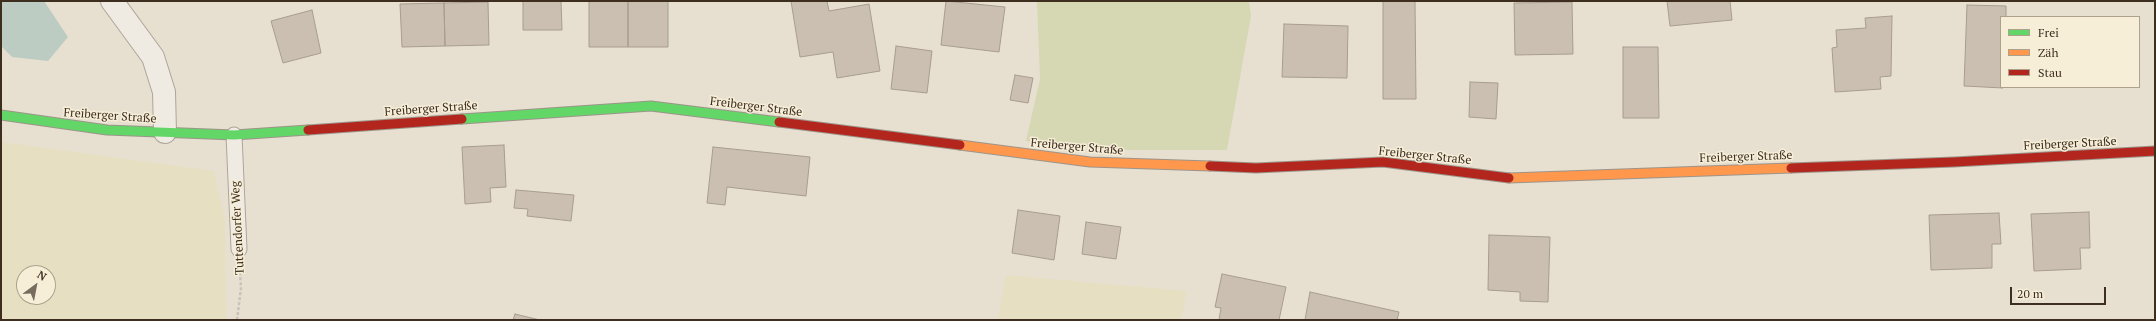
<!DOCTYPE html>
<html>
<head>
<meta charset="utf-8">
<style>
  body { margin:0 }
  #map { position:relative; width:2156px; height:321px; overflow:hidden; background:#e7e0d1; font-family:"PT Serif",serif }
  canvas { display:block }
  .frame { position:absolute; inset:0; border:2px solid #3d2e20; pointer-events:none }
  .legend { position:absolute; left:2000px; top:16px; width:140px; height:72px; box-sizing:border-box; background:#f7eed8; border:1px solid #ada18e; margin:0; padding:5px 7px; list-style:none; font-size:12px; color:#3d2e20 }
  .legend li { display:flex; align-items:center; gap:8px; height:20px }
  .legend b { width:20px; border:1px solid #ada18e }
  .north { position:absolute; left:16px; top:265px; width:40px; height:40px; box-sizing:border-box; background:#f7eed8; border:1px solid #ada18e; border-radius:50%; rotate:32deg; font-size:11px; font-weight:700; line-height:16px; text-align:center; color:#3d2e20 }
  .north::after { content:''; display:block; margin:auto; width:14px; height:18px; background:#786c5e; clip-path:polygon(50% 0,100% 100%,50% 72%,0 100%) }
  .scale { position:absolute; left:2010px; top:287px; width:96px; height:18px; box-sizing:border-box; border:2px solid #3d2e20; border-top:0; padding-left:5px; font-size:12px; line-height:14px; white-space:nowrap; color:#3d2e20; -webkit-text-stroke:3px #f7eed8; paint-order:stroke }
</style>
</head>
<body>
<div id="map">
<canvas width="2156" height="321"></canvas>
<div class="frame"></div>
<ul class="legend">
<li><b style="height:5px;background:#63d668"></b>Frei</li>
<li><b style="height:5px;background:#ff974d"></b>Zäh</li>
<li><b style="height:5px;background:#b3261e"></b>Stau</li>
</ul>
<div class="north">N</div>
<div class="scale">20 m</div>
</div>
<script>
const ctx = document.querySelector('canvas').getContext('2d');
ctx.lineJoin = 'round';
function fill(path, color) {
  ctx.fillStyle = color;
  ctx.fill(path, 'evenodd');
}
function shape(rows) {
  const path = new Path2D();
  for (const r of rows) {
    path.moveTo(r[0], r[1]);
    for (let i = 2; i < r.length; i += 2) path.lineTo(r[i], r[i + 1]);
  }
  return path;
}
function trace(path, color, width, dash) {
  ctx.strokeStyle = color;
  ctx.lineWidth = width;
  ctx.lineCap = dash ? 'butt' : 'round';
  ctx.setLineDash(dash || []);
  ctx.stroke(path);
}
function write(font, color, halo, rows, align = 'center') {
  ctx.font = font + ' "PT Serif",serif';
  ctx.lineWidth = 3;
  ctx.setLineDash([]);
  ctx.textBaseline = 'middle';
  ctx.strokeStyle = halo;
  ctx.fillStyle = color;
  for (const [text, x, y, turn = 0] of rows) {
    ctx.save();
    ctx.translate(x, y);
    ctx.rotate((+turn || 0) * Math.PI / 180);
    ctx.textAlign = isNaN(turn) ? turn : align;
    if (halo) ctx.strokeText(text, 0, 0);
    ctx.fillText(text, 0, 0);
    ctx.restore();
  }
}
fill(shape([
  [1,142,214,171,225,221,226,320,1,320],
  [24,273,48,273,48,297,24,297],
  [1006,275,1187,291,1181,320,998,320]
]), '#e6dfc2');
fill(shape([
  [1037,1,1249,1,1251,16,1227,150,1128,150,1026,141,1040,79]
]), '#d6d7b3');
fill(shape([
  [1,1,44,1,68,37,48,61,12,57,1,46]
]), '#bcccc2');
const building = shape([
  [523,1,561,1,562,30,523,30,523,1],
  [589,1,628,1,628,47,589,47,589,1],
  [628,1,668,1,668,47,628,47,628,1],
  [791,1,827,1,829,11,869,4,880,71,837,78,833,52,800,57,791,1],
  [946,1,1005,7,999,52,941,45,946,1],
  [1383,1,1415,1,1416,99,1383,99,1383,1],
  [1667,1,1730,1,1732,20,1670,26,1667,1],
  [488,2,489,45,445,46,444,3,488,2],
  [1572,2,1573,54,1515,55,1514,3,1572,2],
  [444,3,445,46,402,47,400,4,444,3],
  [1967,5,2006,6,2006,17,2001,17,2001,87,2003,88,1964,86,1967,5],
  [312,10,321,53,283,63,271,21,312,10],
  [1892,16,1891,76,1880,77,1881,89,1835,92,1832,48,1837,47,1836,30,1866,28,1865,18,1892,16],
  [1284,24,1348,26,1347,78,1282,77,1284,24],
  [896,46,932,51,927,93,891,89,896,46],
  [1623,47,1658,47,1659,118,1623,118,1623,47],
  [1015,75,1033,78,1028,103,1010,100,1015,75],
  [1470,82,1498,83,1496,119,1469,117,1470,82],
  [504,145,506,187,490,188,491,202,465,204,462,147,504,145],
  [713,147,810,157,806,196,727,187,725,205,707,203,713,147],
  [516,190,574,195,571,221,527,216,528,209,514,208,516,190],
  [1018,210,1060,216,1054,260,1012,253,1018,210],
  [2089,212,2090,248,2080,248,2081,269,2034,271,2031,214,2089,212],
  [1999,213,2001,244,1992,244,1992,268,1931,270,1929,215,1999,213],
  [1086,222,1121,227,1116,259,1082,254,1086,222],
  [1489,235,1550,237,1548,302,1520,301,1520,292,1488,290,1489,235],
  [1222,274,1286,287,1279,320,1219,320,1221,308,1215,307,1222,274],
  [1310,292,1399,312,1397,320,1305,320,1310,292],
  [515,314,540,320,513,320,515,314]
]);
fill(building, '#cbbfb2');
trace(building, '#a89c90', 1);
const lane = shape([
  [234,135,239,249]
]);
const street = shape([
  [112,1,153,57,164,92,165,132]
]);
const fast = shape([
  [1,115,107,130,234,135,308,130],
  [462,119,651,106,779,122]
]);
const slow = shape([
  [960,145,1090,162,1210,166],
  [1509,178,1791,168]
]);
const jam = shape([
  [779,122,960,145],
  [308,130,462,119],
  [1210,166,1256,168,1383,162,1509,178],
  [1791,168,1954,162,2155,151]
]);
trace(lane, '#ada599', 17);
trace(street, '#ada599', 24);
trace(fast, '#9c958a', 11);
trace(slow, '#9c958a', 11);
trace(jam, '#9c958a', 11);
trace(shape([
  [237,320,241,288,240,273]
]), '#c8c2b9', 2.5, [3, 2]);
trace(lane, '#efebe3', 15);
trace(street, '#efebe3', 22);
trace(fast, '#63d668', 9);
trace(slow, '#ff974d', 9);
trace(jam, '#b3261e', 9);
write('12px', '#3d2e20', '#f7eed8', [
  ["Freiberger Straße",756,107,7],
  ["Freiberger Straße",431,109,-4],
  ["Freiberger Straße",110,116,4],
  ["Freiberger Straße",2070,144,-3],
  ["Freiberger Straße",1077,147,5],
  ["Freiberger Straße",1425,156,6],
  ["Freiberger Straße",1746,157,-2],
  ["Tuttendorfer Weg",238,228,-93]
]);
</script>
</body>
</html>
